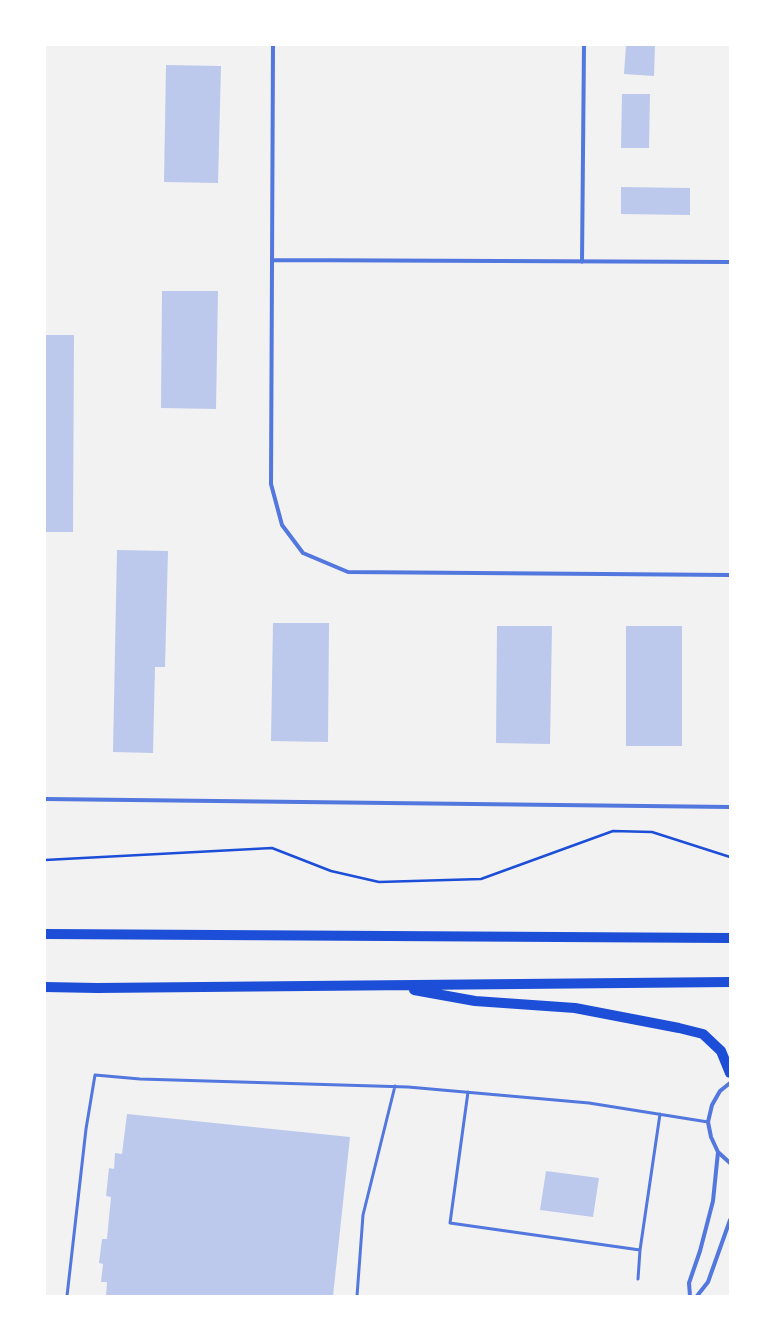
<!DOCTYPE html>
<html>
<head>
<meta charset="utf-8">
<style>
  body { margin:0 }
  #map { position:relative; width:775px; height:1341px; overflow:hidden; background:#f2f2f2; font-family:Ubuntu,sans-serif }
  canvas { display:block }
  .frame { position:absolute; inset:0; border:46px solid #fff; pointer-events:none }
</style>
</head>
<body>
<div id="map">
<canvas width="775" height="1341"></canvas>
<div class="frame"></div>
</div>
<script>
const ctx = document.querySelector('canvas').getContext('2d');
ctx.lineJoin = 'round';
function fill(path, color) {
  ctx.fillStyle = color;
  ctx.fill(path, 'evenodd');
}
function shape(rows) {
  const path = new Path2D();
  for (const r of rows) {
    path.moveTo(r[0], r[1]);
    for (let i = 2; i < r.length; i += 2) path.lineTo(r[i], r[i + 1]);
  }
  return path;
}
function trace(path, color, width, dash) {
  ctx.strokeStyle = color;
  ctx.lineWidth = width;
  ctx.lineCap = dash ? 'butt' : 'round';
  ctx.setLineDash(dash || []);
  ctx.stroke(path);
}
fill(shape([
  [626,45,655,45,654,76,624,74],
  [166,65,221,66,218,183,164,182],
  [622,94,650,94,649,148,621,148],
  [621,187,690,188,690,215,621,214],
  [162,291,218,291,216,409,161,408],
  [45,335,74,335,73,532,45,532],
  [117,550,168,551,165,667,155,667,153,753,113,752],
  [273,623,329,623,328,742,271,741],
  [497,626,552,626,550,744,496,743],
  [626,626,682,626,682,746,626,746],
  [127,1114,350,1137,333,1296,106,1296,107,1282,101,1282,103,1264,99,1263,102,1239,107,1239,111,1197,106,1196,109,1168,114,1169,115,1153,122,1154],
  [546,1171,599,1178,593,1217,540,1210]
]), '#bdc9ec');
trace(shape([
  [45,860,272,848,331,871,379,882,481,879,613,831,652,832,730,857]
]), '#1d4ed8', 2.5);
trace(shape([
  [468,1092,450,1223,640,1250,638,1279],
  [640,1250,660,1114],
  [67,1296,86,1129,95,1075,140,1079,408,1087,589,1103,708,1122],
  [357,1296,363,1215,395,1086]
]), '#5277de', 3);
trace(shape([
  [273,45,271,484,282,525,303,553,348,572,730,575],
  [272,260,730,262],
  [582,262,584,45],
  [45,799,730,807],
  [730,1083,720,1091,712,1105,708,1122,711,1137,718,1152,730,1163],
  [690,1296,689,1283,700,1251,713,1201,718,1152],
  [697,1296,708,1282,730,1220]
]), '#5277de', 4);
trace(shape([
  [45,934,730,938],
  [45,987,97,988,730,982],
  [414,990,475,1001,575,1008,679,1028,703,1034,721,1051,730,1073]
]), '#1d4ed8', 10);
</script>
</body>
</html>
